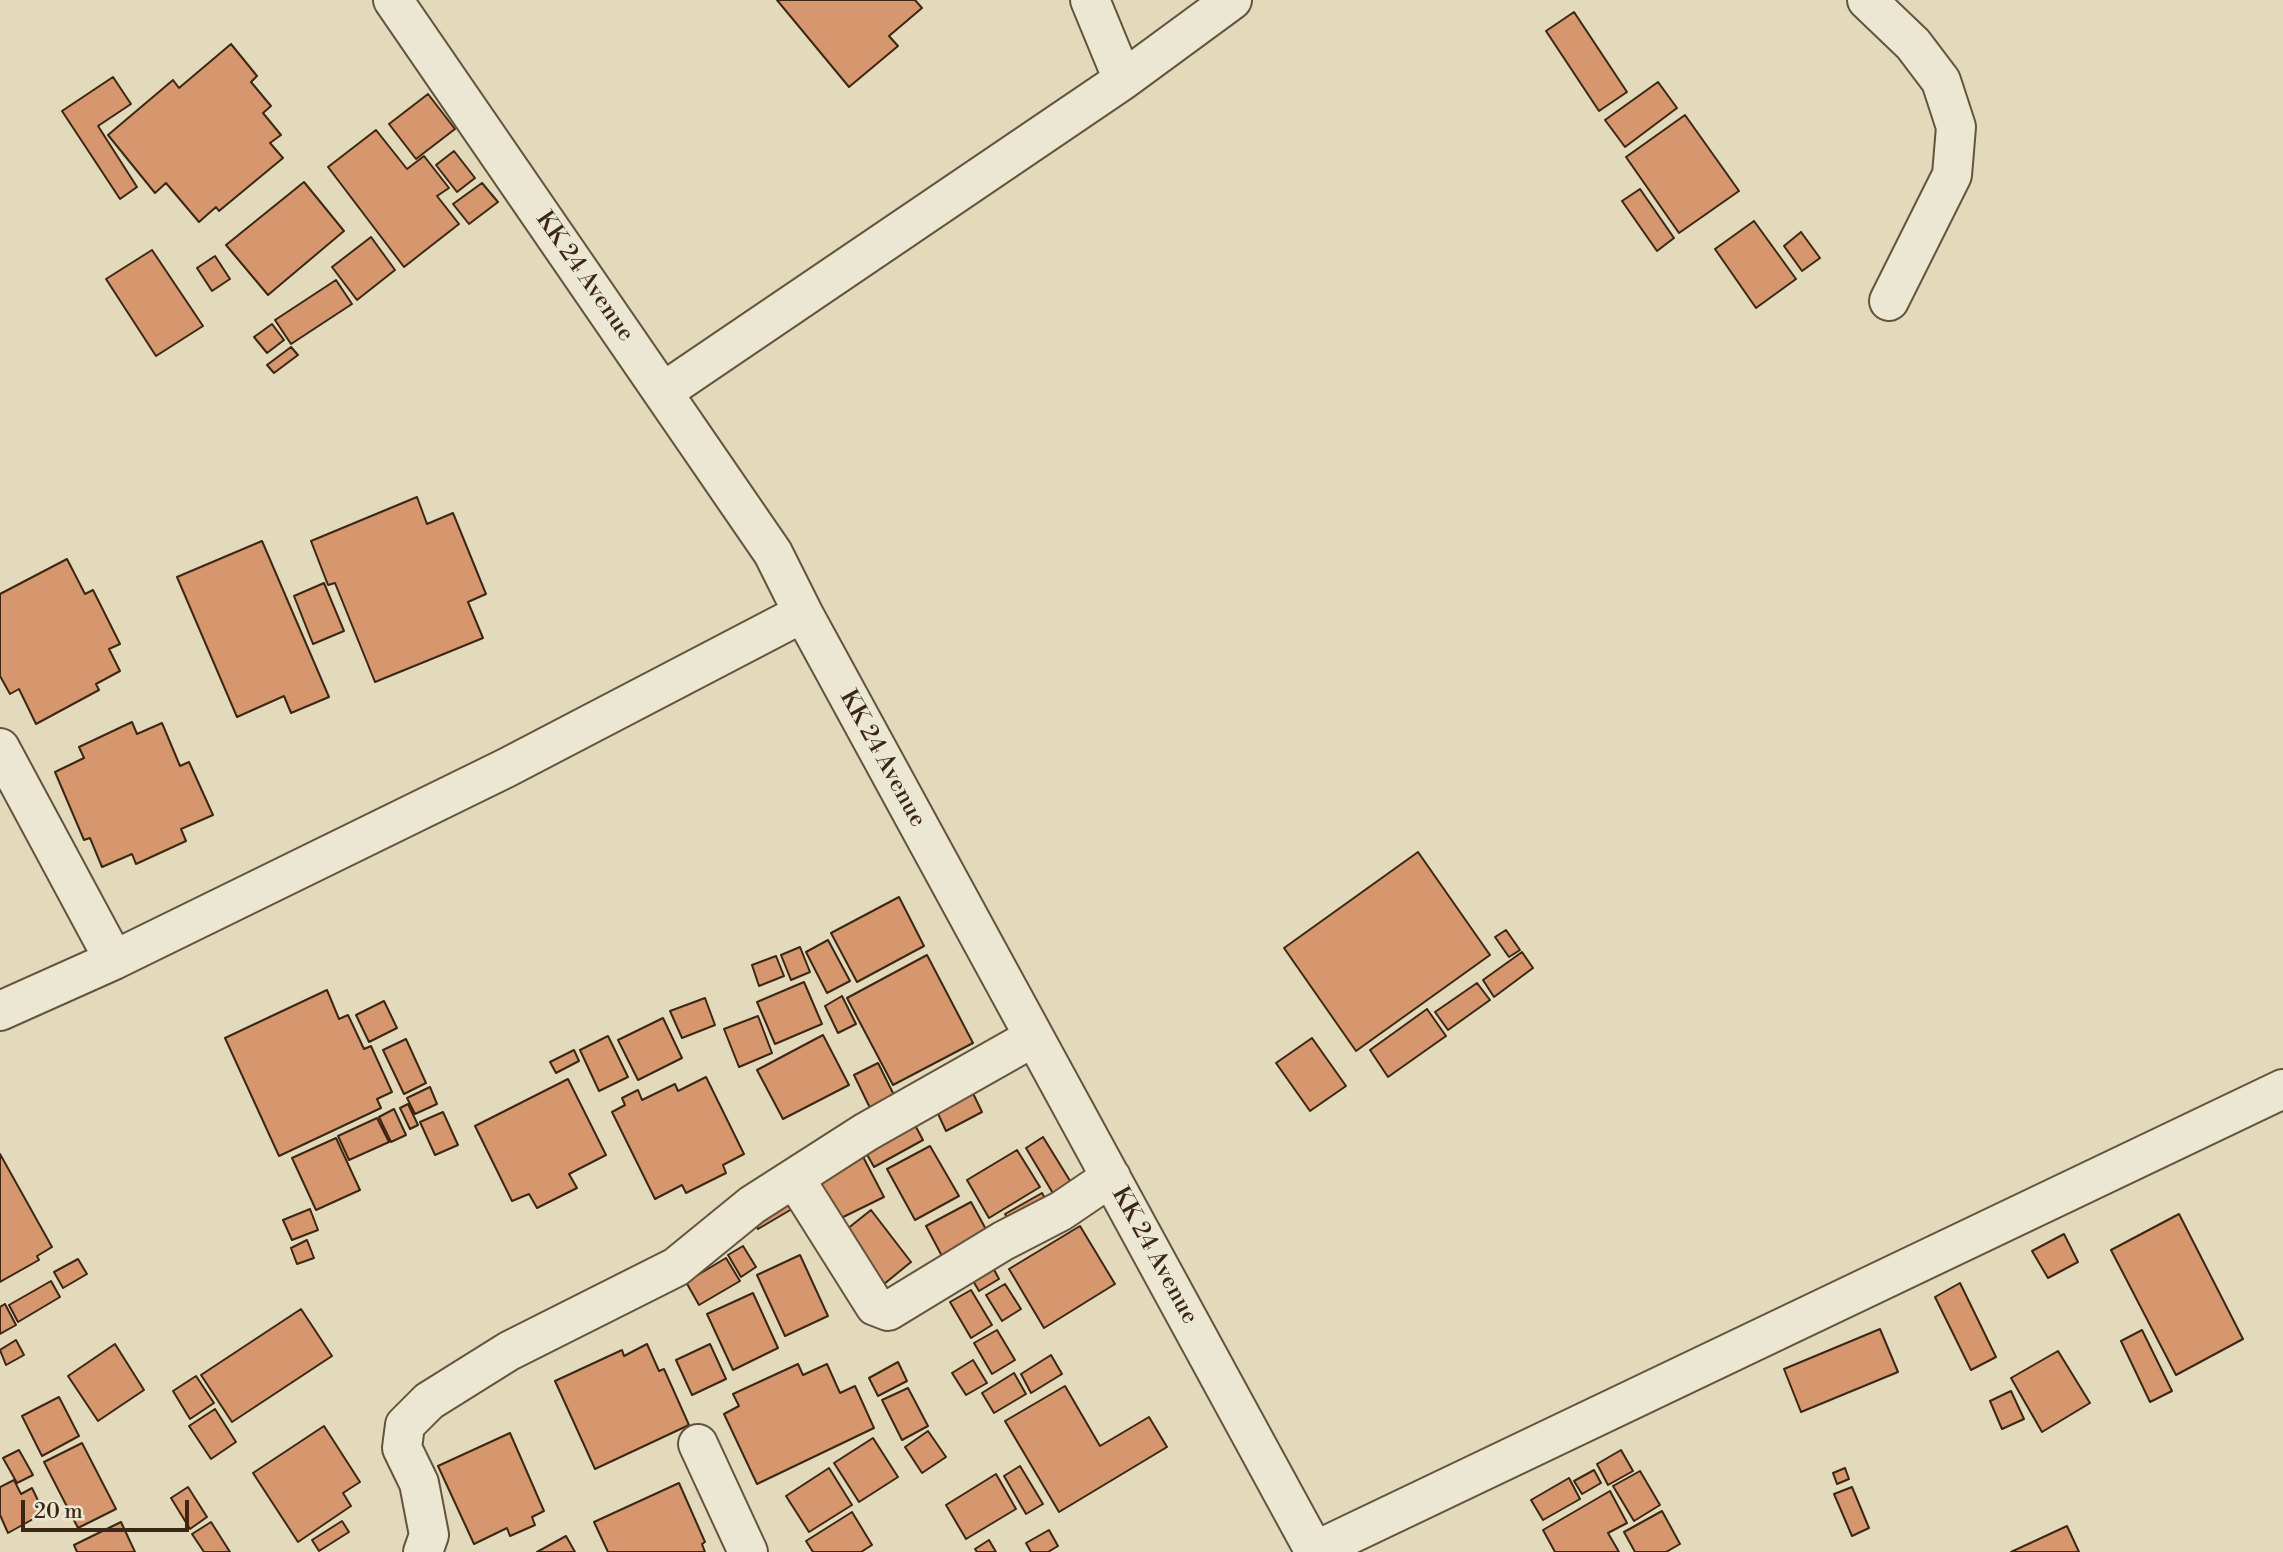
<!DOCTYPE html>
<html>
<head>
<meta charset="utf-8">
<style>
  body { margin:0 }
  #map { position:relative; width:2283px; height:1552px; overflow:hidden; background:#e2dabb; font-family:"Libre Bodoni",serif }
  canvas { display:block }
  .scale { position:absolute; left:21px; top:1500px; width:168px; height:32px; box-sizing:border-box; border:4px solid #3b2713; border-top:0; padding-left:9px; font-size:21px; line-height:24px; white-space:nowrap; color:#3b2713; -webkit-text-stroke:5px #ece7d3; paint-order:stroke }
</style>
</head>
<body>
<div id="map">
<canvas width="2283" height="1552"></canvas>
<div class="scale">20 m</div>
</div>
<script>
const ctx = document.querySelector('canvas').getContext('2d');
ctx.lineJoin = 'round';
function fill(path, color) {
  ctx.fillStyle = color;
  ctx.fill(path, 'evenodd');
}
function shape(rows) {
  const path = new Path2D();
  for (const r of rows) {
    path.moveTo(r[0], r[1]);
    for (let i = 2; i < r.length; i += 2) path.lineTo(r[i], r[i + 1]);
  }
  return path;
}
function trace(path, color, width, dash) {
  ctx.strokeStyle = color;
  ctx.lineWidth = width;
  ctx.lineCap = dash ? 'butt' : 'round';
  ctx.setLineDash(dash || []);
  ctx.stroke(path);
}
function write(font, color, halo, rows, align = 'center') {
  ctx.font = font + ' "Libre Bodoni",serif';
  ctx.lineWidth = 5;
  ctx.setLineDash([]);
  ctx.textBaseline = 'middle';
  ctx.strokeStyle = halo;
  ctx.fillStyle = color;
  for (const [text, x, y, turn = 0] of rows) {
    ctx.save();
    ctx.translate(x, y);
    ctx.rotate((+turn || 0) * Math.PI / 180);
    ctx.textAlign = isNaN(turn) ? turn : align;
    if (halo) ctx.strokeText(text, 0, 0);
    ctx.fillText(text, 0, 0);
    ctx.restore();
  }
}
const building = shape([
  [777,0,915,0,922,8,889,36,898,46,849,87,777,0],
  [1574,12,1627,92,1599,111,1546,31,1574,12],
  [231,44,257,76,251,82,271,106,263,113,281,135,270,143,283,158,219,211,216,207,199,222,166,183,155,193,108,135,173,80,179,88,231,44],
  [113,77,131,104,98,126,137,187,120,199,62,111,113,77],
  [1658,82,1677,108,1625,147,1605,120,1658,82],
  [428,94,455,129,416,159,389,124,428,94],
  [1685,115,1739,191,1679,233,1626,157,1685,115],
  [376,130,407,169,424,156,449,188,437,196,459,224,404,267,328,167,376,130],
  [454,151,475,178,457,192,436,165,454,151],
  [304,182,344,231,268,295,226,245,304,182],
  [482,183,498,202,469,224,453,204,482,183],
  [1640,189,1674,238,1657,251,1622,201,1640,189],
  [1754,221,1796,279,1756,308,1715,249,1754,221],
  [1801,232,1820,258,1802,271,1784,246,1801,232],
  [371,237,395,270,357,300,332,267,371,237],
  [152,250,203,326,156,356,106,279,152,250],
  [215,256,230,279,212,291,197,268,215,256],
  [336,280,352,304,291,344,275,320,336,280],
  [272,324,284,340,267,353,254,337,272,324],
  [291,347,298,355,274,373,267,365,291,347],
  [417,497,427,524,453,513,486,594,468,602,483,638,375,682,335,583,328,585,311,541,417,497],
  [262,541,329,697,291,713,284,696,237,717,177,577,262,541],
  [67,559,85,594,93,590,120,644,109,649,120,671,96,684,99,690,36,724,19,689,10,694,0,676,0,594,67,559],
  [324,583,344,631,313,644,294,596,324,583],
  [132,722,137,734,162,723,180,766,189,762,213,815,181,829,186,841,136,864,132,854,102,867,90,838,84,840,55,772,84,758,79,747,132,722],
  [1418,852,1490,955,1356,1051,1284,948,1418,852],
  [899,897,924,946,857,982,831,933,899,897],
  [1506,930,1520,950,1509,957,1495,937,1506,930],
  [828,940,850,981,827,993,806,952,828,940],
  [800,947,810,972,791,980,781,955,800,947],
  [1522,952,1533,968,1494,997,1483,980,1522,952],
  [927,955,973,1043,893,1085,847,998,927,955],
  [776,956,784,976,759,986,752,965,776,956],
  [804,982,822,1024,775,1044,757,1002,804,982],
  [1477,983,1490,1000,1448,1030,1435,1012,1477,983],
  [327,990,339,1019,348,1015,364,1049,371,1046,392,1092,377,1099,381,1108,279,1156,225,1038,327,990],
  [842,996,856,1024,838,1033,825,1006,842,996],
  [705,998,715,1025,682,1038,670,1011,705,998],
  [384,1001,397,1028,369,1042,356,1015,384,1001],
  [1427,1009,1446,1036,1388,1077,1370,1050,1427,1009],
  [758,1016,772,1053,739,1067,724,1029,758,1016],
  [663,1018,682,1058,638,1080,618,1040,663,1018],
  [823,1035,849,1085,783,1119,757,1070,823,1035],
  [608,1036,628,1077,599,1091,580,1050,608,1036],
  [1312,1038,1346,1086,1310,1111,1276,1063,1312,1038],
  [406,1039,426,1083,404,1094,383,1050,406,1039],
  [574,1050,579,1061,556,1073,550,1062,574,1050],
  [878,1063,895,1097,871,1110,854,1075,878,1063],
  [706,1077,744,1154,723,1165,726,1173,686,1193,682,1185,655,1199,612,1112,625,1105,622,1098,638,1090,642,1100,675,1084,678,1091,706,1077],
  [568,1079,606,1155,569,1174,577,1188,537,1208,529,1194,512,1201,475,1126,568,1079],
  [969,1085,982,1112,946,1131,933,1103,969,1085],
  [430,1087,437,1104,415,1114,407,1098,430,1087],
  [408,1104,418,1125,410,1129,400,1108,408,1104],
  [394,1109,406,1135,391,1142,379,1117,394,1109],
  [443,1112,458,1145,435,1155,420,1122,443,1112],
  [909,1114,923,1140,874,1167,860,1142,909,1114],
  [377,1118,389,1142,349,1160,338,1136,377,1118],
  [1043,1137,1072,1184,1054,1195,1026,1148,1043,1137],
  [336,1138,360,1190,316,1210,292,1158,336,1138],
  [930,1146,959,1196,915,1220,887,1169,930,1146],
  [1017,1150,1040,1187,989,1218,967,1180,1017,1150],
  [861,1153,884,1197,835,1221,814,1177,861,1153],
  [0,1154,52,1247,37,1256,39,1260,0,1282,0,1154],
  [782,1192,792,1209,758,1229,749,1213,782,1192],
  [1042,1193,1049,1206,1013,1227,1005,1214,1042,1193],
  [971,1202,988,1233,943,1258,926,1226,971,1202],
  [310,1209,318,1230,292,1240,283,1220,310,1209],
  [871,1210,911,1262,878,1289,837,1237,871,1210],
  [2179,1214,2243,1339,2176,1375,2111,1250,2179,1214],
  [1080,1226,1115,1284,1044,1328,1009,1269,1080,1226],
  [2064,1234,2078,1262,2048,1278,2032,1251,2064,1234],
  [307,1240,314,1258,297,1264,291,1248,307,1240],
  [743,1246,756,1267,741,1277,728,1255,743,1246],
  [800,1255,828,1316,785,1336,757,1275,800,1255],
  [726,1258,740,1281,699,1305,686,1282,726,1258],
  [78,1259,87,1274,63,1288,54,1272,78,1259],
  [990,1262,999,1279,979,1291,969,1274,990,1262],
  [51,1281,60,1297,18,1322,9,1305,51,1281],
  [1960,1283,1996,1357,1971,1370,1935,1297,1960,1283],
  [1005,1284,1021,1309,1002,1321,986,1295,1005,1284],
  [971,1290,992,1325,971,1338,950,1302,971,1290],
  [753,1293,778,1348,733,1370,707,1314,753,1293],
  [5,1304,16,1325,0,1334,0,1307,5,1304],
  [301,1309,332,1356,232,1422,201,1375,301,1309],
  [1880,1329,1898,1372,1801,1412,1784,1369,1880,1329],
  [997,1330,1015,1360,992,1374,974,1343,997,1330],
  [2142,1330,2172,1391,2150,1402,2121,1341,2142,1330],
  [16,1340,24,1355,6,1365,0,1350,16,1340],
  [115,1344,144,1390,98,1421,68,1376,115,1344],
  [647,1344,659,1371,664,1369,689,1425,595,1469,555,1381,622,1350,624,1356,647,1344],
  [710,1344,726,1379,692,1395,676,1360,710,1344],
  [2058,1351,2090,1403,2042,1432,2011,1378,2058,1351],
  [1051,1355,1062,1374,1031,1393,1021,1374,1051,1355],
  [973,1360,987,1383,966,1395,952,1373,973,1360],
  [898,1362,907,1381,878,1396,869,1378,898,1362],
  [798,1364,803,1375,827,1364,840,1393,855,1386,874,1428,757,1484,724,1414,739,1406,733,1394,798,1364],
  [1014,1373,1026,1394,994,1413,982,1393,1014,1373],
  [196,1376,214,1403,190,1419,173,1391,196,1376],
  [1065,1386,1100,1446,1149,1417,1167,1447,1059,1512,1005,1421,1065,1386],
  [908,1388,928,1426,902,1440,882,1400,908,1388],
  [2011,1391,2024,1419,2002,1429,1990,1401,2011,1391],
  [59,1397,79,1436,42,1456,22,1416,59,1397],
  [215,1409,236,1442,211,1459,189,1426,215,1409],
  [324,1426,360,1482,343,1493,351,1506,298,1542,253,1473,324,1426],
  [928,1431,946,1457,922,1473,905,1447,928,1431],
  [510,1433,544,1511,532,1517,535,1525,510,1536,507,1528,474,1544,438,1466,510,1433],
  [873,1438,898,1477,859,1502,834,1463,873,1438],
  [82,1443,116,1509,78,1528,44,1462,82,1443],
  [19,1450,33,1475,17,1483,3,1458,19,1450],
  [1621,1450,1633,1471,1608,1485,1597,1464,1621,1450],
  [1020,1466,1043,1504,1026,1514,1004,1476,1020,1466],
  [829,1468,852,1505,809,1532,786,1496,829,1468],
  [1845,1468,1849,1479,1837,1484,1833,1473,1845,1468],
  [1594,1470,1601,1483,1582,1494,1574,1481,1594,1470],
  [1640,1471,1660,1505,1634,1521,1613,1486,1640,1471],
  [996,1474,1016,1509,966,1539,946,1505,996,1474],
  [1569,1478,1580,1499,1543,1520,1531,1500,1569,1478],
  [14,1480,21,1494,32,1488,44,1513,8,1533,0,1515,0,1487,14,1480],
  [679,1483,705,1542,702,1544,705,1552,608,1552,594,1522,679,1483],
  [188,1487,207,1517,190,1529,171,1498,188,1487],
  [1852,1487,1869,1528,1852,1536,1834,1494,1852,1487],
  [1610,1491,1627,1523,1608,1533,1619,1552,1555,1552,1543,1530,1610,1491],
  [1662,1511,1680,1544,1666,1552,1635,1552,1624,1532,1662,1511],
  [852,1512,872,1545,861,1552,813,1552,806,1541,852,1512],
  [342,1521,349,1532,319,1551,312,1540,342,1521],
  [121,1522,135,1552,77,1552,74,1545,121,1522],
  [211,1522,230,1552,204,1552,192,1534,211,1522],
  [2067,1526,2079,1552,2011,1552,2067,1526],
  [1049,1530,1058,1546,1048,1552,1031,1552,1026,1543,1049,1530],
  [566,1536,575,1552,537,1552,566,1536],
  [989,1540,996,1552,977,1552,975,1549,989,1540]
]);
fill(building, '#d6966e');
trace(building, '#3b2713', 2);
const minor = shape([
  [393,0,773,553,803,613,1315,1552],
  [1090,0,1123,80],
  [1867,0,1913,44,1941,81,1956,127,1952,175,1889,301],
  [663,392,1123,80,1232,0],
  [0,748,114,960],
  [0,1011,114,960,506,768,803,613],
  [795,1179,875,1306,888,1311,1003,1241,1061,1211,1111,1177],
  [698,1444,748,1552],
  [1315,1551,2283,1089],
  [423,1552,429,1535,419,1483,402,1448,405,1425,429,1401,509,1351,676,1267,752,1205,866,1132,1034,1037]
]);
trace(minor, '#65543d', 42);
trace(minor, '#ece7d3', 38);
write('24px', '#3b2713', '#ece7d3', [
  ["KK 24 Avenue",584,277,55],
  ["KK 24 Avenue",882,759,61],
  ["KK 24 Avenue",1154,1256,61]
]);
</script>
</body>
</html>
